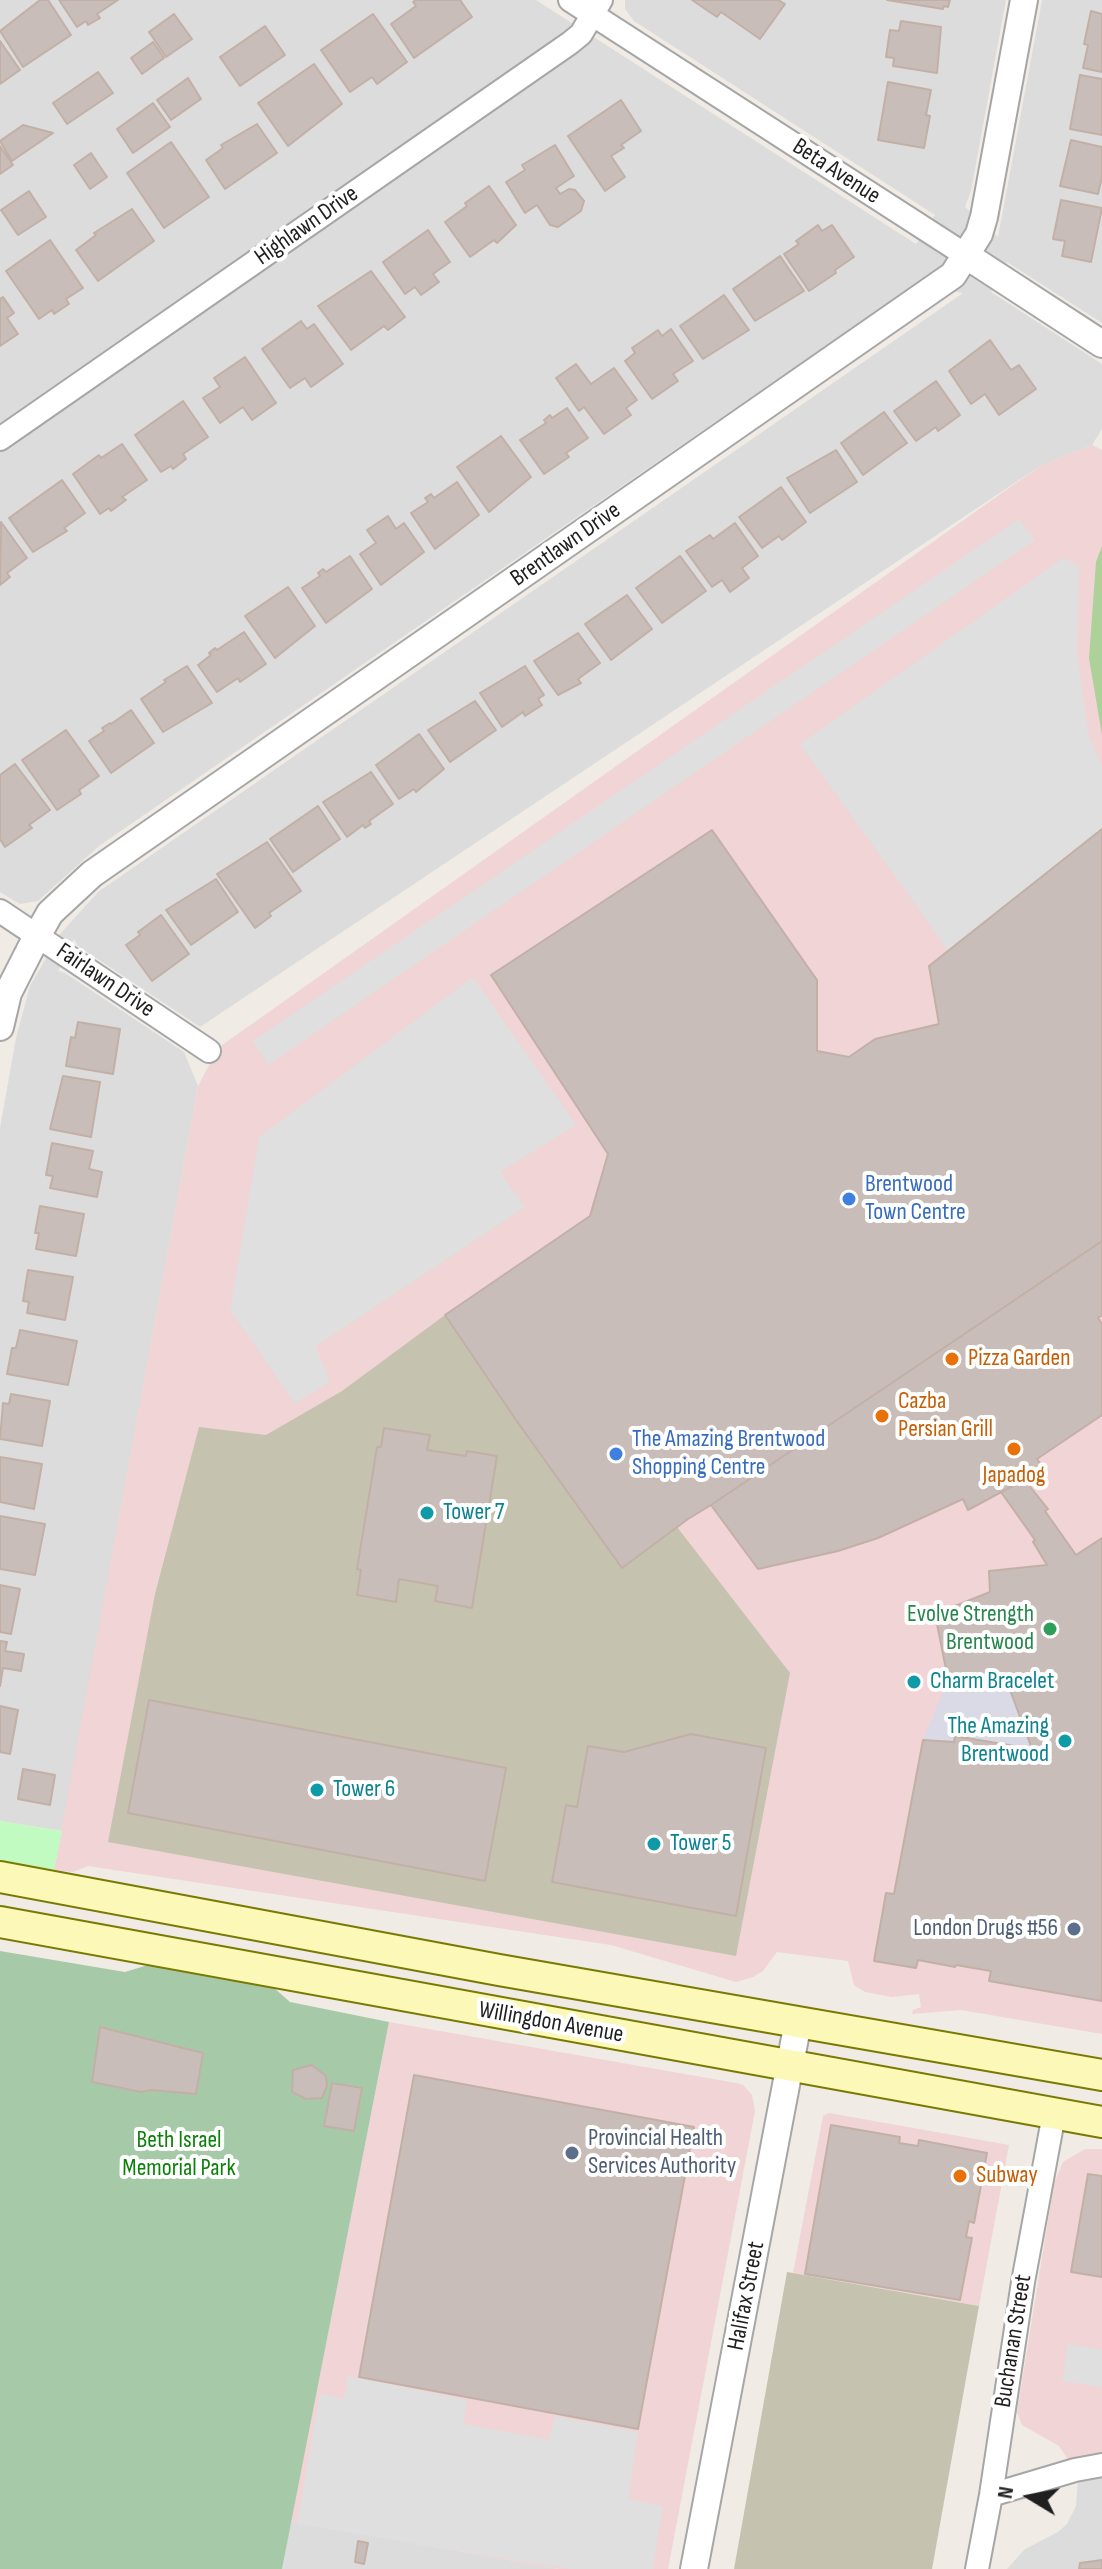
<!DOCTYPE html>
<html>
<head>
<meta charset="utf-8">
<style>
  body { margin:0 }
  #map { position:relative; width:1102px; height:2569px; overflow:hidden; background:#f0ebe5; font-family:"Sofia Sans Condensed",sans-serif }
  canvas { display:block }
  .north { position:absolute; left:990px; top:2457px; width:80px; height:80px; -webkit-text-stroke:6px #fff; paint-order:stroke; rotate:280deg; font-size:22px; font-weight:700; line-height:32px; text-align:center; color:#1f1f1f }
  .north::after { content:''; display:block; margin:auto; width:28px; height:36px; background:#1f1f1f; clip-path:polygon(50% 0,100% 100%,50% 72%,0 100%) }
</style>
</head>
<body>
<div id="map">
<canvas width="1102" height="2569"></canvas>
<div class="north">N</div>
</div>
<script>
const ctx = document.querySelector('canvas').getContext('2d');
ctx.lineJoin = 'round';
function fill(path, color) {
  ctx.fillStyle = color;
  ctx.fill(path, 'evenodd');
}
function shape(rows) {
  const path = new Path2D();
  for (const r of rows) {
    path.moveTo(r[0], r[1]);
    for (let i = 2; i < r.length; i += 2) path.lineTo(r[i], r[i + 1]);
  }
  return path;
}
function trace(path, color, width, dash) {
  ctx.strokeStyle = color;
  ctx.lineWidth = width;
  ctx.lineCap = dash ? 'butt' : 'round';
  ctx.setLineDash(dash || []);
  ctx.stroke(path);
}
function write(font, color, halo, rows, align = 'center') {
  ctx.font = font + ' "Sofia Sans Condensed",sans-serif';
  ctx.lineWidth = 8;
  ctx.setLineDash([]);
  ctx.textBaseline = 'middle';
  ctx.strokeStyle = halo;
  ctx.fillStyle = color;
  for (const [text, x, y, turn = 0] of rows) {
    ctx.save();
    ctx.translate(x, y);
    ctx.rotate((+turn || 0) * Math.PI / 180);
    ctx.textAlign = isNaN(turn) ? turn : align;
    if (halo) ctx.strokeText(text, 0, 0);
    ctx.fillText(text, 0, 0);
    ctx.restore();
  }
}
fill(shape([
  [0,0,536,0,916,244,935,215,634,21,625,9,625,0,1006,0,971,191,965,207,998,237,1042,0,1102,0,1102,323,1007,262,991,292,1102,364,1102,429,1092,445,1040,466,200,1027,78,946,74,939,58,971,65,973,184,1052,198,1086,62,1831,0,1821,0,1128,16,1038,30,986,60,934,98,892,963,293,914,285,99,846,38,901,20,904,0,892],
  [1102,2465,1102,2569,1007,2569,1025,2549,1058,2532,1067,2524,1076,2506,1078,2480],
  [291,2521,559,2569,282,2569]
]), '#dddcdc');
fill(shape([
  [1092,445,1102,450,1102,2034,961,2010,912,2014,913,2010,921,2007,919,1994,892,1997,865,1992,854,1985,848,1961,777,1952,763,1971,753,1977,736,1982,611,1945,88,1866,73,1872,54,1870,198,1086,218,1048,1040,466],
  [389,2022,736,2083,743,2085,752,2095,755,2111,668,2569,559,2569,291,2521],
  [829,2113,1009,2145,979,2306,793,2273,823,2116],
  [1085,2149,1102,2149,1102,2465,1075,2470,1059,2446,1022,2425,1017,2412,1054,2183,1063,2162]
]), '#f1d4d6');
fill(shape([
  [445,1315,622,1568,677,1527,790,1673,736,1956,108,1842,155,1594,199,1427,266,1435,342,1391],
  [787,2272,979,2306,932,2569,734,2569]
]), '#c5c3b0');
fill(shape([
  [1102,546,1102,735,1089,658,1096,562]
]), '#aed099');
fill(shape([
  [0,1951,125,1972,148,1965,252,1983,273,1987,290,2002,389,2022,282,2569,0,2569]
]), '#a6caa8');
fill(shape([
  [0,1821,62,1831,54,1870,0,1861]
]), '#c2fbc2');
fill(shape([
  [1019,519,1035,540,268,1065,253,1041],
  [1063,558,1079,565,1077,654,1089,737,1102,766,1102,1126,1083,1138,800,744],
  [473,977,576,1125,500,1172,525,1207,316,1346,330,1382,295,1403,230,1310,259,1137],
  [1068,2344,1102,2350,1102,2387,1062,2381],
  [348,2376,467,2400,464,2424,549,2440,555,2416,638,2432,628,2499,663,2506,653,2569,571,2569,297,2524,320,2393,344,2399]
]), '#dfdfdf');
fill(shape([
  [948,1679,973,1684,1102,1706,1032,1749,955,1737,954,1742,923,1740]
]), '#d9dae6');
const building = shape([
  [40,0,48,0,71,35,23,67,0,31,40,0],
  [59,0,118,0,97,14,100,18,88,25,86,21,77,27,59,0],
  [416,0,460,0,472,17,414,58,391,24,416,6,413,2,416,0],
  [692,0,778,0,785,4,760,39,721,12,717,17,692,0],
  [887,0,950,0,948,7,944,6,943,9,887,0],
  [1091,11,1102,14,1102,72,1083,68,1088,45,1084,44,1091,11],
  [174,14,192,39,166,57,149,32,174,14],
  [373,14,407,62,377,84,372,77,350,92,321,50,373,14],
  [901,21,941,27,937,73,893,66,894,58,886,57,890,30,899,31,901,21],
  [265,26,285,55,240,86,220,57,265,26],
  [0,41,20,70,0,84,0,41],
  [153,42,164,58,142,74,131,58,153,42],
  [314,64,342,104,288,146,258,103,314,64],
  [98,72,113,93,67,124,53,103,98,72],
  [1080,75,1102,79,1102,135,1070,129,1080,75],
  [188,78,201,99,171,120,157,100,188,78],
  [888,82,931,90,926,115,930,116,924,148,878,140,888,82],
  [621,100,641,131,621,145,624,148,611,156,625,177,605,191,568,136,621,100],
  [153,103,170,127,133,153,117,129,153,103],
  [257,124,277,153,225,189,206,160,223,148,221,145,257,124],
  [23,125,53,133,12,161,0,141,23,125],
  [1071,140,1102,147,1102,177,1098,194,1060,186,1071,140],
  [171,142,209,197,164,228,127,173,171,142],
  [555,145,574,176,556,188,560,194,569,189,575,190,584,201,581,211,558,227,550,225,537,205,525,213,506,182,525,170,522,165,555,145],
  [0,146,13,165,0,174,0,146],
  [91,153,107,177,90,189,74,165,91,153],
  [489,186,516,225,497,243,494,240,470,257,445,222,467,206,465,203,489,186],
  [29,191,46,217,18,235,1,210,29,191],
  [1061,200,1102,208,1091,262,1062,256,1065,241,1053,239,1061,200],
  [132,209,154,241,98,281,76,250,96,235,94,233,132,209],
  [818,225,822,231,832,225,854,257,835,270,836,273,809,291,784,254,799,244,796,241,818,225],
  [428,230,450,262,433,274,439,282,421,295,415,287,405,294,383,262,428,230],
  [50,240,83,288,66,299,69,304,54,314,52,310,39,319,6,271,50,240],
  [780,256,804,291,755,321,733,289,780,256],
  [371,271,405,317,388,330,384,326,351,350,318,306,371,271],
  [724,295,749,330,703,359,680,326,724,295],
  [3,297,14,313,7,318,18,334,0,346,0,299,3,297],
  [301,321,307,329,314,324,343,364,311,387,305,378,290,388,262,349,301,321],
  [671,329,693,361,673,374,678,381,652,399,625,361,635,353,632,348,658,330,662,336,671,329],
  [990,340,1011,370,1019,365,1036,389,999,415,985,394,971,404,949,371,990,340],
  [245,357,276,403,252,420,243,407,220,423,203,398,220,387,214,378,245,357],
  [576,364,591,384,614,368,637,400,626,408,631,415,604,434,584,407,579,411,556,378,576,364],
  [936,381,960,415,938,431,936,427,916,441,894,411,936,381],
  [183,401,208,437,183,454,186,459,173,469,171,466,161,472,135,435,183,401],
  [567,408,588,438,566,453,569,457,544,474,520,440,546,423,544,420,550,415,552,418,567,408],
  [884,412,907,443,863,475,841,443,884,412],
  [501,436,531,477,489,512,457,467,501,436],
  [122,444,147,480,122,497,126,500,111,511,109,508,100,514,73,474,99,455,101,458,122,444],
  [836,450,857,482,810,513,787,478,836,450],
  [62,480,85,513,64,528,67,531,33,552,9,518,62,480],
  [457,482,479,515,435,549,411,513,428,502,425,498,431,494,434,498,457,482],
  [781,487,806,522,782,540,779,536,762,548,739,517,781,487],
  [388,516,396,529,404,523,424,552,381,585,360,554,376,543,367,530,388,516],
  [1,522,27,558,7,573,10,577,0,585,1,522],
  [735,523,758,556,742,568,749,578,730,592,722,580,712,587,686,551,710,535,713,539,735,523],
  [350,556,372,589,326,623,302,588,320,576,318,573,323,569,326,572,350,556],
  [680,556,706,591,662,623,636,588,680,556],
  [288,587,315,626,275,658,245,616,288,587],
  [627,595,652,629,611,660,585,624,627,595],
  [244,632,266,664,240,682,238,678,217,692,198,665,211,655,209,653,215,648,217,650,244,632],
  [578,633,600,663,578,679,581,683,558,695,534,661,578,633],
  [187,666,212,703,163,732,141,699,166,682,164,680,187,666],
  [525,666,544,695,538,699,542,705,525,716,523,712,502,727,480,693,525,666],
  [475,701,496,730,450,762,428,730,475,701],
  [131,710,154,743,111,773,89,741,104,731,102,728,110,723,111,724,131,710],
  [66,730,99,776,79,790,81,794,57,810,22,760,66,730],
  [419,734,444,769,416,792,414,789,399,799,376,765,419,734],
  [15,764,50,810,29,825,32,828,5,847,0,839,0,775,15,764],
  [371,772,393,804,369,821,371,824,365,828,363,825,347,837,323,802,371,772],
  [318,806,340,839,293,872,270,839,318,806],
  [1102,829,1102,1241,711,1505,688,1519,622,1568,516,1420,445,1315,590,1216,608,1154,491,975,712,830,817,980,817,1051,849,1057,875,1039,939,1024,929,966,1102,829],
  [267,842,301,891,269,913,271,916,255,928,217,874,267,842],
  [216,879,238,912,191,945,166,910,216,879],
  [161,915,189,954,152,981,126,945,140,935,138,932,161,915],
  [78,1022,120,1029,113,1074,66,1066,71,1037,75,1038,78,1022],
  [63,1076,100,1082,91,1137,50,1129,63,1076],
  [52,1143,93,1151,89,1169,102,1172,97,1197,50,1188,53,1176,46,1175,52,1143],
  [40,1206,84,1214,76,1256,36,1249,39,1233,35,1233,40,1206],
  [1102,1241,1102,1315,1098,1318,1102,1324,1102,1415,1037,1459,1044,1469,968,1510,963,1499,878,1538,838,1551,758,1569,711,1505,1102,1241],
  [28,1270,73,1277,65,1320,27,1313,29,1302,23,1301,28,1270],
  [20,1330,77,1341,68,1385,7,1374,12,1348,16,1348,20,1330],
  [11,1394,50,1401,42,1446,0,1439,3,1403,9,1404,11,1394],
  [384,1428,430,1435,427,1450,466,1456,467,1451,497,1456,472,1608,435,1601,438,1586,399,1579,396,1602,357,1595,361,1570,357,1569,377,1447,381,1447,384,1428],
  [0,1457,42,1464,34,1509,0,1502,0,1457],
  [1024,1479,1048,1509,1045,1511,1076,1555,1102,1538,1102,2001,989,1981,991,1971,956,1965,955,1967,918,1960,916,1968,874,1961,886,1893,894,1894,923,1740,954,1742,955,1736,1032,1749,1010,1690,948,1679,935,1614,990,1592,989,1571,1047,1565,1033,1542,1035,1540,1001,1492,1024,1479],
  [0,1516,45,1524,35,1575,0,1569,0,1516],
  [0,1585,20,1589,11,1634,0,1632,0,1585],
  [0,1641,7,1642,5,1651,24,1654,21,1671,3,1668,0,1686,0,1641],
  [149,1700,506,1768,485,1881,128,1813,149,1700],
  [0,1706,18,1710,10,1754,0,1752,0,1706],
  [691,1734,766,1748,736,1916,552,1882,566,1805,577,1807,588,1746,624,1752,691,1734],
  [23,1769,55,1775,50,1805,18,1799,23,1769],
  [100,2027,203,2053,196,2094,152,2090,141,2092,92,2082,100,2027],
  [312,2065,326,2076,327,2086,322,2098,306,2099,292,2092,293,2070,312,2065],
  [414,2075,694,2127,638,2429,359,2377,414,2075],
  [332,2083,362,2088,354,2131,324,2126,332,2083],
  [831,2125,900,2137,899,2143,918,2146,919,2140,987,2153,974,2223,969,2221,966,2237,972,2238,960,2300,805,2274,831,2125],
  [1088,2174,1102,2176,1102,2277,1071,2272,1088,2174],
  [358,2541,368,2543,364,2564,355,2562,358,2541],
  [1102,2560,1102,2569,1079,2569,1080,2563,1102,2560]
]);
fill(building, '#c8bdb8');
trace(building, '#c2b0a7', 2);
const minor = shape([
  [570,0,967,256],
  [0,439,570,43,581,34,601,0],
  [0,911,209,1051],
  [991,2495,1075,2470,1102,2465],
  [977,2569,991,2495,1023,2282,1054,2114]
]);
const tertiary = shape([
  [967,256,1102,344],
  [0,1027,8,993,37,936,50,913,92,874,953,275,979,234,984,217,1024,0],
  [694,2569,798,2022]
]);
const secondary = shape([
  [0,1877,499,1970,1102,2075],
  [0,1922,1102,2122]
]);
trace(minor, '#a6a6a6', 26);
trace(tertiary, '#a6a6a6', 30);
trace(secondary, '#787a02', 34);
trace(minor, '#fff', 22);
trace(tertiary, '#fff', 26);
trace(secondary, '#fbf8b8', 30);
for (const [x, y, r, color] of [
  [849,1199,8,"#3f7fe0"],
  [952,1359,8,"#e8710a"],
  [882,1416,8,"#e8710a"],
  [1014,1449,8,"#e8710a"],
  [616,1454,8,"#3f7fe0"],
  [427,1513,8,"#0f9aa8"],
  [1050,1629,8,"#2e9e5b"],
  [914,1682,8,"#0f9aa8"],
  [1065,1741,8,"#0f9aa8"],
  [317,1790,8,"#0f9aa8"],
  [654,1844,8,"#0f9aa8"],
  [1074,1929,8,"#5c6f8a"],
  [572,2153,8,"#5c6f8a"],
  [960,2176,8,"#e8710a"]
]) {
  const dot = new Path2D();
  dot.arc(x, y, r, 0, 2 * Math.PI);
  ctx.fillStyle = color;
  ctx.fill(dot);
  trace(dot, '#fff', 3);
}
write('24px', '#1f1f1f', '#fff', [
  ["Beta Avenue",836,172,33],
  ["Highlawn Drive",307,226,-35],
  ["Brentlawn Drive",566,545,-35],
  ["Fairlawn Drive",105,981,34],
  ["Willingdon Avenue",551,2023,10],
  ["Halifax Street",747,2296,-79],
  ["Buchanan Street",1014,2341,-81]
]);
write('24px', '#366cbe', '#fff', [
  ["Brentwood",865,1185],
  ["Town Centre",865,1213],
  ["The Amazing Brentwood",632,1440],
  ["Shopping Centre",632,1468]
], 'left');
write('24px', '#c56008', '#fff', [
  ["Pizza Garden",968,1359],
  ["Cazba",898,1402],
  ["Persian Grill",898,1430],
  ["Japadog",1014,1476,"center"],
  ["Subway",976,2176]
], 'left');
write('24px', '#0d838f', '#fff', [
  ["Tower 7",443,1513],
  ["Charm Bracelet",930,1682],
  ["The Amazing",1049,1727,"right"],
  ["Brentwood",1049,1755,"right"],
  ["Tower 6",333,1790],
  ["Tower 5",670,1844]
], 'left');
write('24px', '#27864d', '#fff', [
  ["Evolve Strength",1034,1615],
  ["Brentwood",1034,1643]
], 'right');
write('24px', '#4e5e75', '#fff', [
  ["London Drugs #56",1058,1929],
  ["Provincial Health",588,2139,"left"],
  ["Services Authority",588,2167,"left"]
], 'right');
write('24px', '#0a8109', '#fff', [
  ["Beth Israel",179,2141],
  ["Memorial Park",179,2169]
]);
</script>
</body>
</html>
